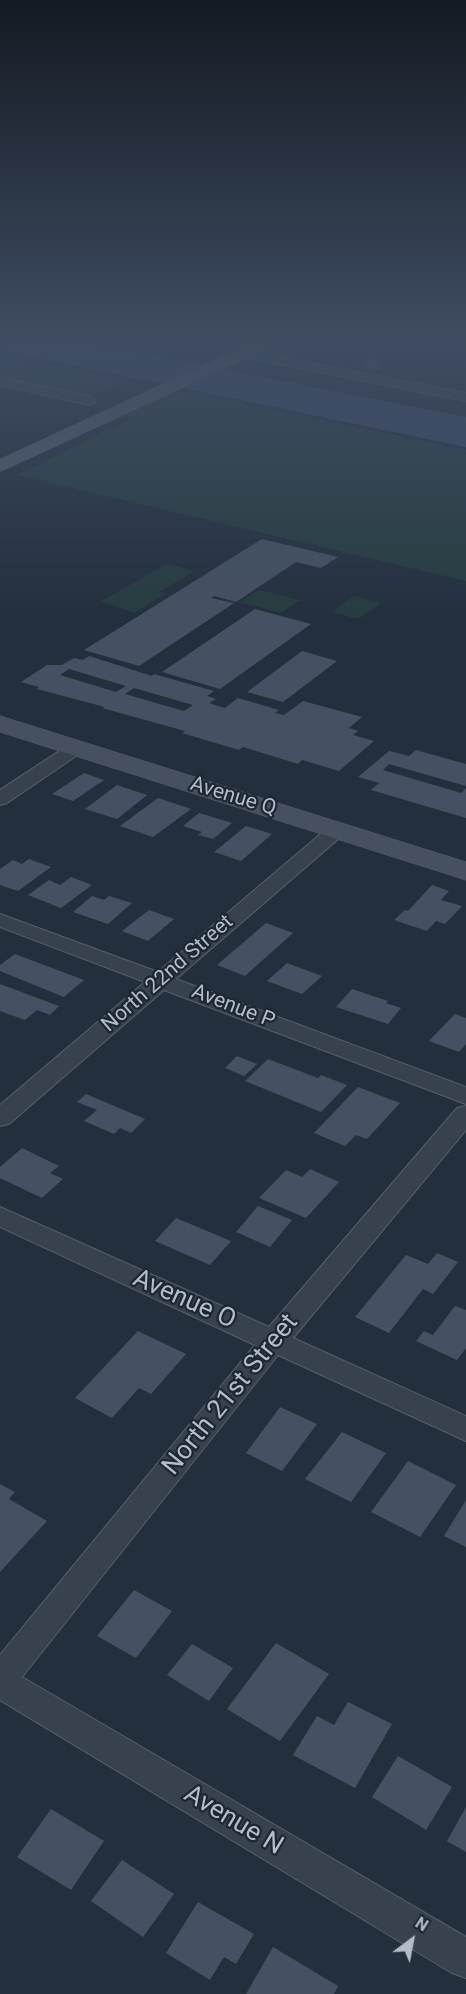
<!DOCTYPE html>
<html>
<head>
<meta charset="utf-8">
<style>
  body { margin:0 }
  #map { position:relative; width:466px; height:1994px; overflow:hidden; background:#242f3e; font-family:Roboto,sans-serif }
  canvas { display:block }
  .north { position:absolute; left:382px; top:1910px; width:60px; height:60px; -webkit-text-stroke:4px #1d2633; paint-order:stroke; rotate:32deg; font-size:16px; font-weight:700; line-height:24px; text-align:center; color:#b4bcc9 }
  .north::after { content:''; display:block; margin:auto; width:21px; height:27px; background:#b4bcc9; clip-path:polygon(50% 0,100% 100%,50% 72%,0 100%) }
</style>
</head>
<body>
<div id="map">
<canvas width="466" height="1994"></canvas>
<div class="north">N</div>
</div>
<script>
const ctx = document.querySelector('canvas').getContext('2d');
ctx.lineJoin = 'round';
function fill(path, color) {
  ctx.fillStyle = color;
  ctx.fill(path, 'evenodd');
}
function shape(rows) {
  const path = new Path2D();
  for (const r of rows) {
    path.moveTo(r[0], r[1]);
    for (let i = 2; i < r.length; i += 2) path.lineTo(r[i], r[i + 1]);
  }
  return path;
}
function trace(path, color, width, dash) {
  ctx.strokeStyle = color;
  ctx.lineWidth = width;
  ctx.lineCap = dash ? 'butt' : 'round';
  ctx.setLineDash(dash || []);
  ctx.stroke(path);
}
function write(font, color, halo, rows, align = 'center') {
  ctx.font = font + ' Roboto,sans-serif';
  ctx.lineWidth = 4.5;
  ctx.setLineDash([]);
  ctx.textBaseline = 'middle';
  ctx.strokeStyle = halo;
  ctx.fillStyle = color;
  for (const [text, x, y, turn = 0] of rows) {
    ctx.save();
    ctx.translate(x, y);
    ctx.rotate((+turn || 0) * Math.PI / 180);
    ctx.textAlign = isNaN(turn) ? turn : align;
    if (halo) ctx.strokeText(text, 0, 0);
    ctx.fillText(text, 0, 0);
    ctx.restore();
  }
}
fill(shape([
  [0,354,85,372,128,380,89,398,0,378],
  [174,389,466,450,466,581,17,475,132,418,119,415],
  [167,564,194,571,160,592,165,594,134,613,101,601],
  [259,590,300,600,281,613,239,602],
  [354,596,381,603,358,619,332,612]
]), '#263c3f');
fill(shape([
  [0,343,89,343,466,417,466,447,0,350]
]), '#394c67');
fill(shape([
  [456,343,466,344,466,350,445,349],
  [369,358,384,361,378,364,384,365,376,370,356,366],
  [262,539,338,557,321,568,296,562,236,602,214,596,211,598,234,603,139,666,84,650],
  [255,609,311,624,220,689,162,672],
  [302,651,337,661,283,702,247,692],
  [89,656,152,676,154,674,214,691,207,696,216,699,209,703,225,708,238,698,279,710,275,713,284,715,303,701,362,717,349,728,358,731,353,735,374,741,339,771,302,760,298,764,243,747,239,750,182,733,185,731,102,708,105,707,37,689,39,687,21,682,47,665,62,665,74,658,83,660],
  [69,669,126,686,116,692,60,675],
  [134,688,193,705,184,711,125,694],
  [416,750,466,764,466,786,389,764,383,770,461,793,466,788,466,818,371,790,379,783,358,777,389,751,409,756],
  [84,773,104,780,73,801,52,794],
  [117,785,147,795,117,819,85,809],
  [158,798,191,809,153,837,120,826],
  [199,813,232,823,213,839,198,835,202,832,183,826],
  [246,826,272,834,241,861,214,852],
  [29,859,51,867,18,891,0,885,0,869,13,860,22,864],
  [71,877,92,885,61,908,28,895,49,880,60,885],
  [432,885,449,891,441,900,462,906,445,924,436,921,427,931,394,920,405,910,408,911],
  [92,896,104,900,109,896,132,903,108,924,73,912],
  [149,910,174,919,148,941,122,931],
  [266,923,293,933,245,976,217,965],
  [15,954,84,980,64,997,0,971,0,965],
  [287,963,322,976,302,994,267,981],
  [0,984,59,1006,50,1015,37,1010,25,1020,0,1011],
  [352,989,388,1001,386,1003,401,1008,388,1024,336,1007],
  [455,1014,466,1018,466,1044,459,1052,429,1041],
  [237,1056,257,1064,244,1076,225,1068],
  [268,1059,318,1078,321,1075,347,1085,321,1112,245,1081],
  [358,1087,400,1103,367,1139,356,1135,345,1146,314,1133],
  [86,1094,145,1119,131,1133,120,1128,114,1134,84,1121,97,1110,77,1102],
  [22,1148,59,1166,50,1173,63,1179,42,1198,0,1178,0,1167],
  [310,1169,339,1182,306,1218,259,1198,286,1170,302,1177],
  [258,1206,292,1220,270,1247,236,1232],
  [176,1218,231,1241,210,1265,155,1241],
  [437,1253,458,1262,433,1294,423,1289,389,1333,355,1317,406,1255,428,1264],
  [455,1306,466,1310,466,1348,457,1360,416,1341,424,1331,433,1335],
  [138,1331,186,1354,151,1394,139,1388,112,1418,75,1398],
  [280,1407,317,1424,282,1471,246,1453],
  [342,1432,386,1453,351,1502,305,1479],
  [408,1461,456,1485,420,1537,371,1512],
  [0,1484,15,1492,9,1499,47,1521,0,1572],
  [466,1500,466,1547,444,1536],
  [134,1590,172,1611,136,1658,97,1636],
  [276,1643,329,1674,280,1741,227,1709],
  [192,1644,233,1668,209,1701,167,1675],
  [348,1702,392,1724,355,1788,293,1755,317,1716,334,1725],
  [398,1756,452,1787,426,1830,372,1797],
  [466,1807,466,1852,447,1841],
  [51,1809,104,1841,71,1890,17,1857],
  [122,1860,174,1894,143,1937,91,1901],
  [198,1902,254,1934,236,1964,224,1957,210,1980,166,1953],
  [273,1947,338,1986,334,1994,246,1994]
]), '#455162');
const street = shape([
  [242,350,466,393,466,401,238,356,236,354,242,350],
  [0,377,90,397,96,401,90,405,0,385,0,377],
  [76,743,82,744,85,748,82,752,7,803,0,805,0,790,70,744,76,743],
  [337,824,344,826,347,830,344,834,176,979,466,1087,466,1104,164,990,9,1124,0,1126,0,1105,145,982,0,927,0,914,158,972,330,826,337,824],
  [466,1106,466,1130,293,1338,466,1416,466,1441,278,1355,22,1677,466,1937,466,1978,452,1973,0,1700,0,1655,255,1345,0,1227,0,1207,269,1327,457,1108,466,1106]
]);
const secondary = shape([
  [0,716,466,862,466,880,0,732,0,716]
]);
const primary = shape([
  [251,343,273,343,271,347,0,472,0,459,251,343]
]);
trace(street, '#565f6c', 2);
trace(secondary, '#565f6c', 1);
trace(primary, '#414a57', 1);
fill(street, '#38414e');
fill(secondary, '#465061');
fill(primary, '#56606e');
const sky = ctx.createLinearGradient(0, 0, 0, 622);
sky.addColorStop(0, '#141a22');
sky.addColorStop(0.55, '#3f4d63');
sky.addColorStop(1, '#3f4d6300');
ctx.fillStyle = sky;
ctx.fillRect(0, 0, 466, 622);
write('21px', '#b4bcc9', '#1d2633', [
  ["Avenue Q",233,797,17],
  ["North 22nd Street",168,974,-41],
  ["Avenue P",233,1007,21]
]);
write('26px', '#b4bcc9', '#1d2633', [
  ["Avenue O",184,1300,24],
  ["North 21st Street",231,1395,-51],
  ["Avenue N",233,1821,31]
]);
</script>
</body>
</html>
